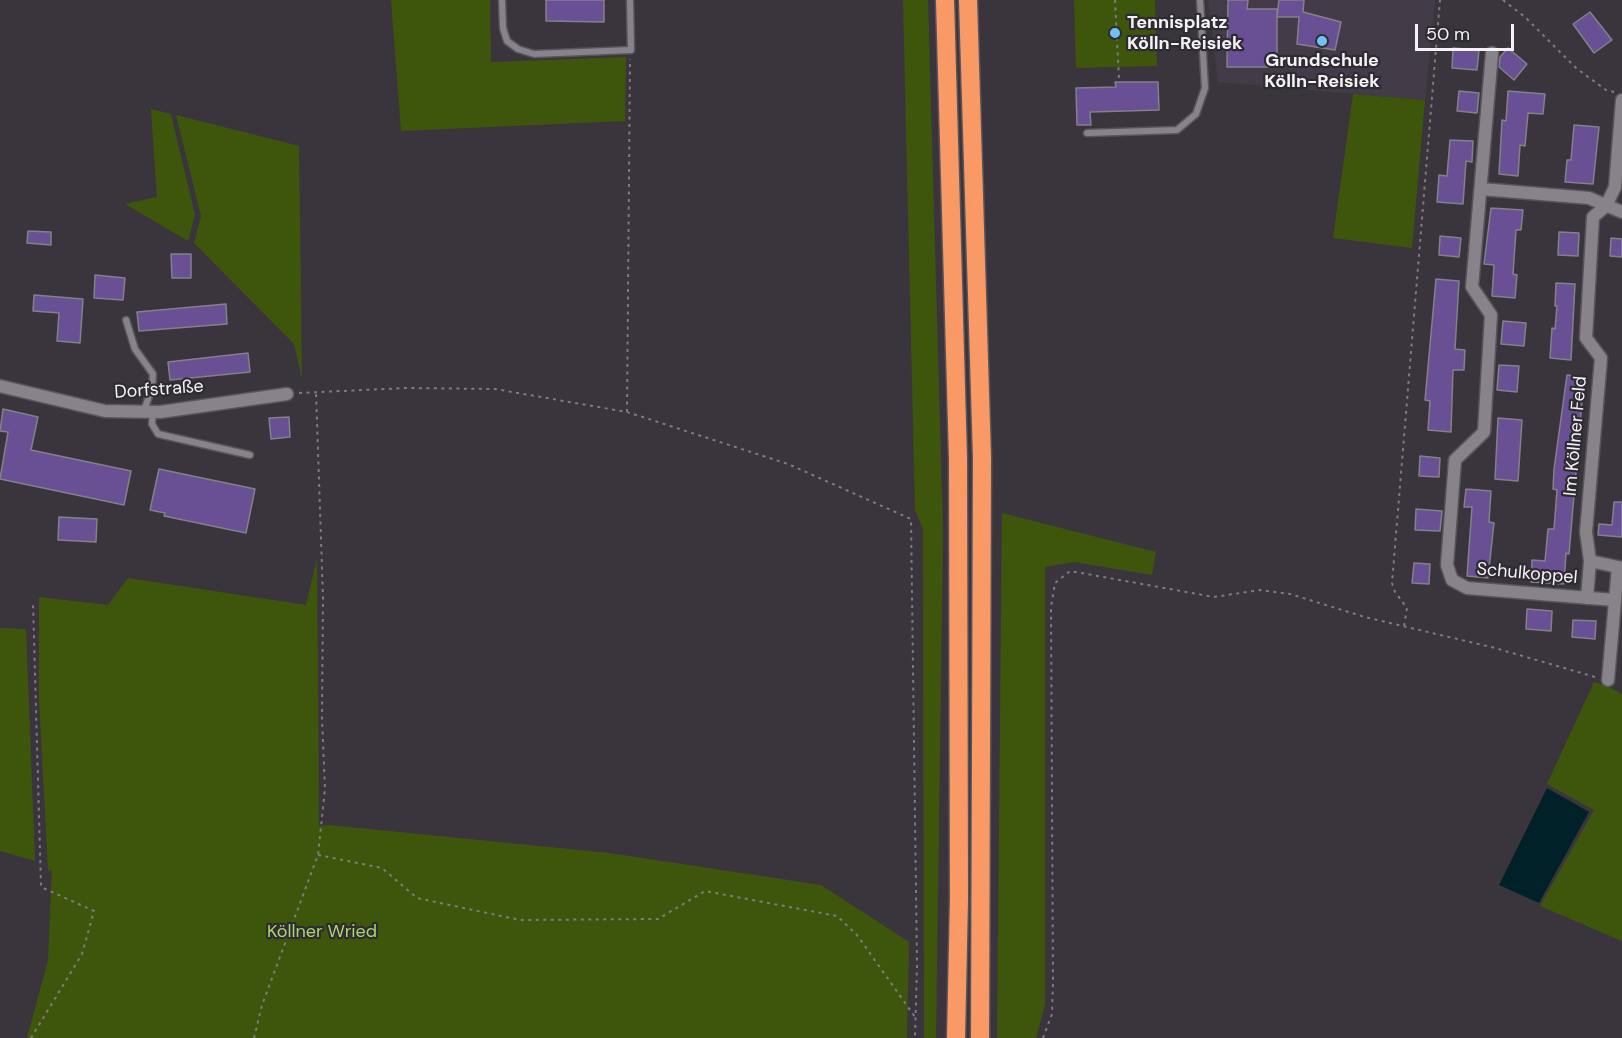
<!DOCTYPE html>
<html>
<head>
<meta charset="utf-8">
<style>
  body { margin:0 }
  #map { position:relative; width:1622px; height:1038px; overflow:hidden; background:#3a353c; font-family:"DM Sans",sans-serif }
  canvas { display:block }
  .scale { position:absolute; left:1415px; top:24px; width:99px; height:27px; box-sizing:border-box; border:3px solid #f5f2f7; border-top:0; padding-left:8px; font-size:18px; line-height:21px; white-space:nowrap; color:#f5f2f7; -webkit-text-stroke:4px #2f2b32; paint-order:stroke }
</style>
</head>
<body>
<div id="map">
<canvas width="1622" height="1038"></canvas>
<div class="scale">50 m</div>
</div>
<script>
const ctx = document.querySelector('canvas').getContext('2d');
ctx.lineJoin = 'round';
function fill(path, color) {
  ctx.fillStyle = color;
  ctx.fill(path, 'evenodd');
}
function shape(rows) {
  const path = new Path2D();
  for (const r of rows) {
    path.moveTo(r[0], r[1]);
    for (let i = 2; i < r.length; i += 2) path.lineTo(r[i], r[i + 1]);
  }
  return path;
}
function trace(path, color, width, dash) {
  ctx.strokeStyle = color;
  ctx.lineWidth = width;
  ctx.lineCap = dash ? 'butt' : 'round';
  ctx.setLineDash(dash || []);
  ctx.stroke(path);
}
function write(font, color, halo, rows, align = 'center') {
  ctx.font = font + ' "DM Sans",sans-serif';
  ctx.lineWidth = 4.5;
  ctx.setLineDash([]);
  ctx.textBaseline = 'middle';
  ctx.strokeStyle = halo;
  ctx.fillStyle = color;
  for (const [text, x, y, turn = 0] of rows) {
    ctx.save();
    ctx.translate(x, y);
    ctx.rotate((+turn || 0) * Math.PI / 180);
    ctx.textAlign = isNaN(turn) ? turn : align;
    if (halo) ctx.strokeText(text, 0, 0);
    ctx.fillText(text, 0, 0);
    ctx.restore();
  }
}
fill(shape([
  [1208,0,1435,0,1425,100,1218,82]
]), '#433b48');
fill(shape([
  [391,0,490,0,491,62,626,57,625,121,401,131],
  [903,0,928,0,943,531,936,1038,924,1038,923,529,915,510],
  [1074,0,1155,0,1157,66,1076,68],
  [1353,94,1425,100,1412,248,1333,238],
  [151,109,171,114,195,215,188,241,125,204,157,197],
  [176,115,299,146,302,379,294,344,194,243,201,216],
  [1002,513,1156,552,1152,575,1075,562,1045,567,1045,1005,1036,1038,997,1038],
  [317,558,319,826,329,825,609,853,821,885,909,942,907,1038,27,1038,48,960,52,870,48,871,39,699,39,597,108,605,128,578,306,605],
  [0,628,26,629,35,861,0,851],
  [1594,682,1607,686,1622,694,1622,941,1540,906,1594,810,1547,784]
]), '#3e560b');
fill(shape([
  [1547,788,1589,812,1539,903,1499,885]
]), '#002128');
const building = shape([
  [546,0,604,0,604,22,546,21,546,0],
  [1228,0,1248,0,1247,9,1277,9,1277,67,1227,67,1228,0],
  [1279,0,1304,0,1303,12,1341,22,1335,50,1297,44,1299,17,1277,17,1279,0],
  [1590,12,1612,40,1594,53,1573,24,1590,12],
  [1453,48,1479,50,1477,70,1452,68,1453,48],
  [1508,48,1527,64,1514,80,1499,67,1500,57,1508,48],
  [1115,82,1158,82,1159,110,1090,112,1091,125,1077,125,1076,88,1116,87,1115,82],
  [1459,91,1479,93,1477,113,1457,111,1459,91],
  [1508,91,1545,94,1543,114,1528,113,1525,146,1520,145,1518,176,1499,174,1502,120,1506,121,1508,91],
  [1574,125,1599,127,1593,184,1565,182,1567,160,1571,160,1574,125],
  [1450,140,1473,141,1472,162,1466,161,1463,204,1437,202,1439,175,1447,176,1450,140],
  [1491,208,1523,210,1521,230,1516,230,1513,274,1517,275,1515,298,1492,296,1494,265,1484,264,1491,208],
  [28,231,51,232,51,245,27,243,28,231],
  [1559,232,1579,233,1578,256,1558,255,1559,232],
  [1440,236,1461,238,1459,257,1439,255,1440,236],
  [1611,238,1622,239,1622,257,1610,256,1611,238],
  [171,254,191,254,191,278,172,278,171,254],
  [95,275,125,278,123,300,94,298,95,275],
  [1436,279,1459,281,1455,349,1465,350,1464,370,1453,370,1451,432,1428,430,1430,401,1425,400,1436,279],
  [1556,283,1575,284,1571,360,1550,358,1552,328,1555,329,1557,306,1555,306,1556,283],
  [34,295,83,299,80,343,57,341,59,313,33,311,34,295],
  [226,304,227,324,139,331,137,312,226,304],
  [1503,321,1526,323,1524,346,1501,344,1503,321],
  [248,353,250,372,170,380,168,362,248,353],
  [1499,365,1519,366,1517,392,1497,390,1499,365],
  [1567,375,1584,377,1569,554,1566,553,1564,584,1531,582,1532,560,1545,561,1548,529,1554,529,1557,490,1553,489,1554,469,1567,375],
  [3,409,38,417,31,450,131,471,124,505,0,479,8,432,0,431,3,409],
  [289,417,290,437,271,439,269,418,289,417],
  [1498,418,1522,420,1518,481,1495,479,1498,418],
  [1420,456,1440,458,1439,477,1419,476,1420,456],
  [159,469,255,489,246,533,164,516,165,513,150,510,159,469],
  [1466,489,1491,491,1489,522,1494,523,1488,578,1467,576,1472,507,1464,507,1466,489],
  [1614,502,1622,502,1622,537,1598,535,1599,524,1612,525,1614,502],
  [1416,509,1442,511,1440,531,1415,530,1416,509],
  [59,517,97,519,96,542,58,540,59,517],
  [1414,563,1430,564,1429,584,1412,583,1414,563],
  [1527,609,1552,611,1551,631,1526,629,1527,609],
  [1573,620,1596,621,1595,639,1572,637,1573,620]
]);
fill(building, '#695094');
trace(building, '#83808a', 1.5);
const lane = shape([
  [502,0,503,28,507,41,518,49,534,54,631,50,630,0],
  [1087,133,1177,130,1196,114,1205,88,1200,0],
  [126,320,135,349,153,374,152,387,144,411],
  [153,412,152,424,158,434,250,455]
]);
const street = shape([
  [1492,53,1472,287,1491,315,1484,432,1455,460,1447,565,1452,580,1467,588,1614,600],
  [1622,100,1615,187,1606,206,1593,217,1586,338,1601,358,1586,532,1590,561,1622,568],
  [1481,189,1589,198,1622,212],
  [0,386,105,411,160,412,287,394],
  [1587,598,1590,561],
  [1608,680,1618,567]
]);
const highway = shape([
  [945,0,958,458,959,899,956,1038],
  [968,0,982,458,980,1038]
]);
trace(lane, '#58545a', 9);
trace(street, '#58545a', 15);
trace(highway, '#58545a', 21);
trace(shape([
  [1115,0,1119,79],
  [1503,0,1525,17,1576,68,1606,90,1614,92],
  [299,393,406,388,495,389,627,412,788,464,911,519,917,966,915,1038],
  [627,412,630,59],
  [1404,626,1407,608,1395,592,1392,583,1440,0],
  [318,855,382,868,417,898,520,920,658,919,705,891,837,916,857,935,915,1017],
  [31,1038,82,954,94,911,41,887,33,603],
  [254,1038,262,1005,318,855,325,789,322,718,323,598,316,392],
  [1043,1038,1052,1014,1053,983,1051,607,1055,583,1070,571,1214,597,1260,590,1290,594,1365,617,1495,648,1595,677]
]), '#7f7b81', 2, [3, 4.5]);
trace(lane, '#88828b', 6);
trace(street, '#88828b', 12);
trace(highway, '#f99965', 18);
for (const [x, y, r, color] of [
  [1115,33,6,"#72c1f5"],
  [1322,41,6,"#72c1f5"]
]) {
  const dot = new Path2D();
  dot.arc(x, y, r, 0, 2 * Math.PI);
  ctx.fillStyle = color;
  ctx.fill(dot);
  trace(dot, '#2f2b32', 2);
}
write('bold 18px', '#f5f2f7', '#2f2b32', [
  ["Tennisplatz",1127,23],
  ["Kölln-Reisiek",1127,44],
  ["Grundschule",1322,61,"center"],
  ["Kölln-Reisiek",1322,82,"center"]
], 'left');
write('18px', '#f5f2f7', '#2f2b32', [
  ["Dorfstraße",159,390,-4],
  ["Im Köllner Feld",1576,436,-85],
  ["Schulkoppel",1527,574,5]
]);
write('18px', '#add56e', '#2f2b32', [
  ["Köllner Wried",322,932]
]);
</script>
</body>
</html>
